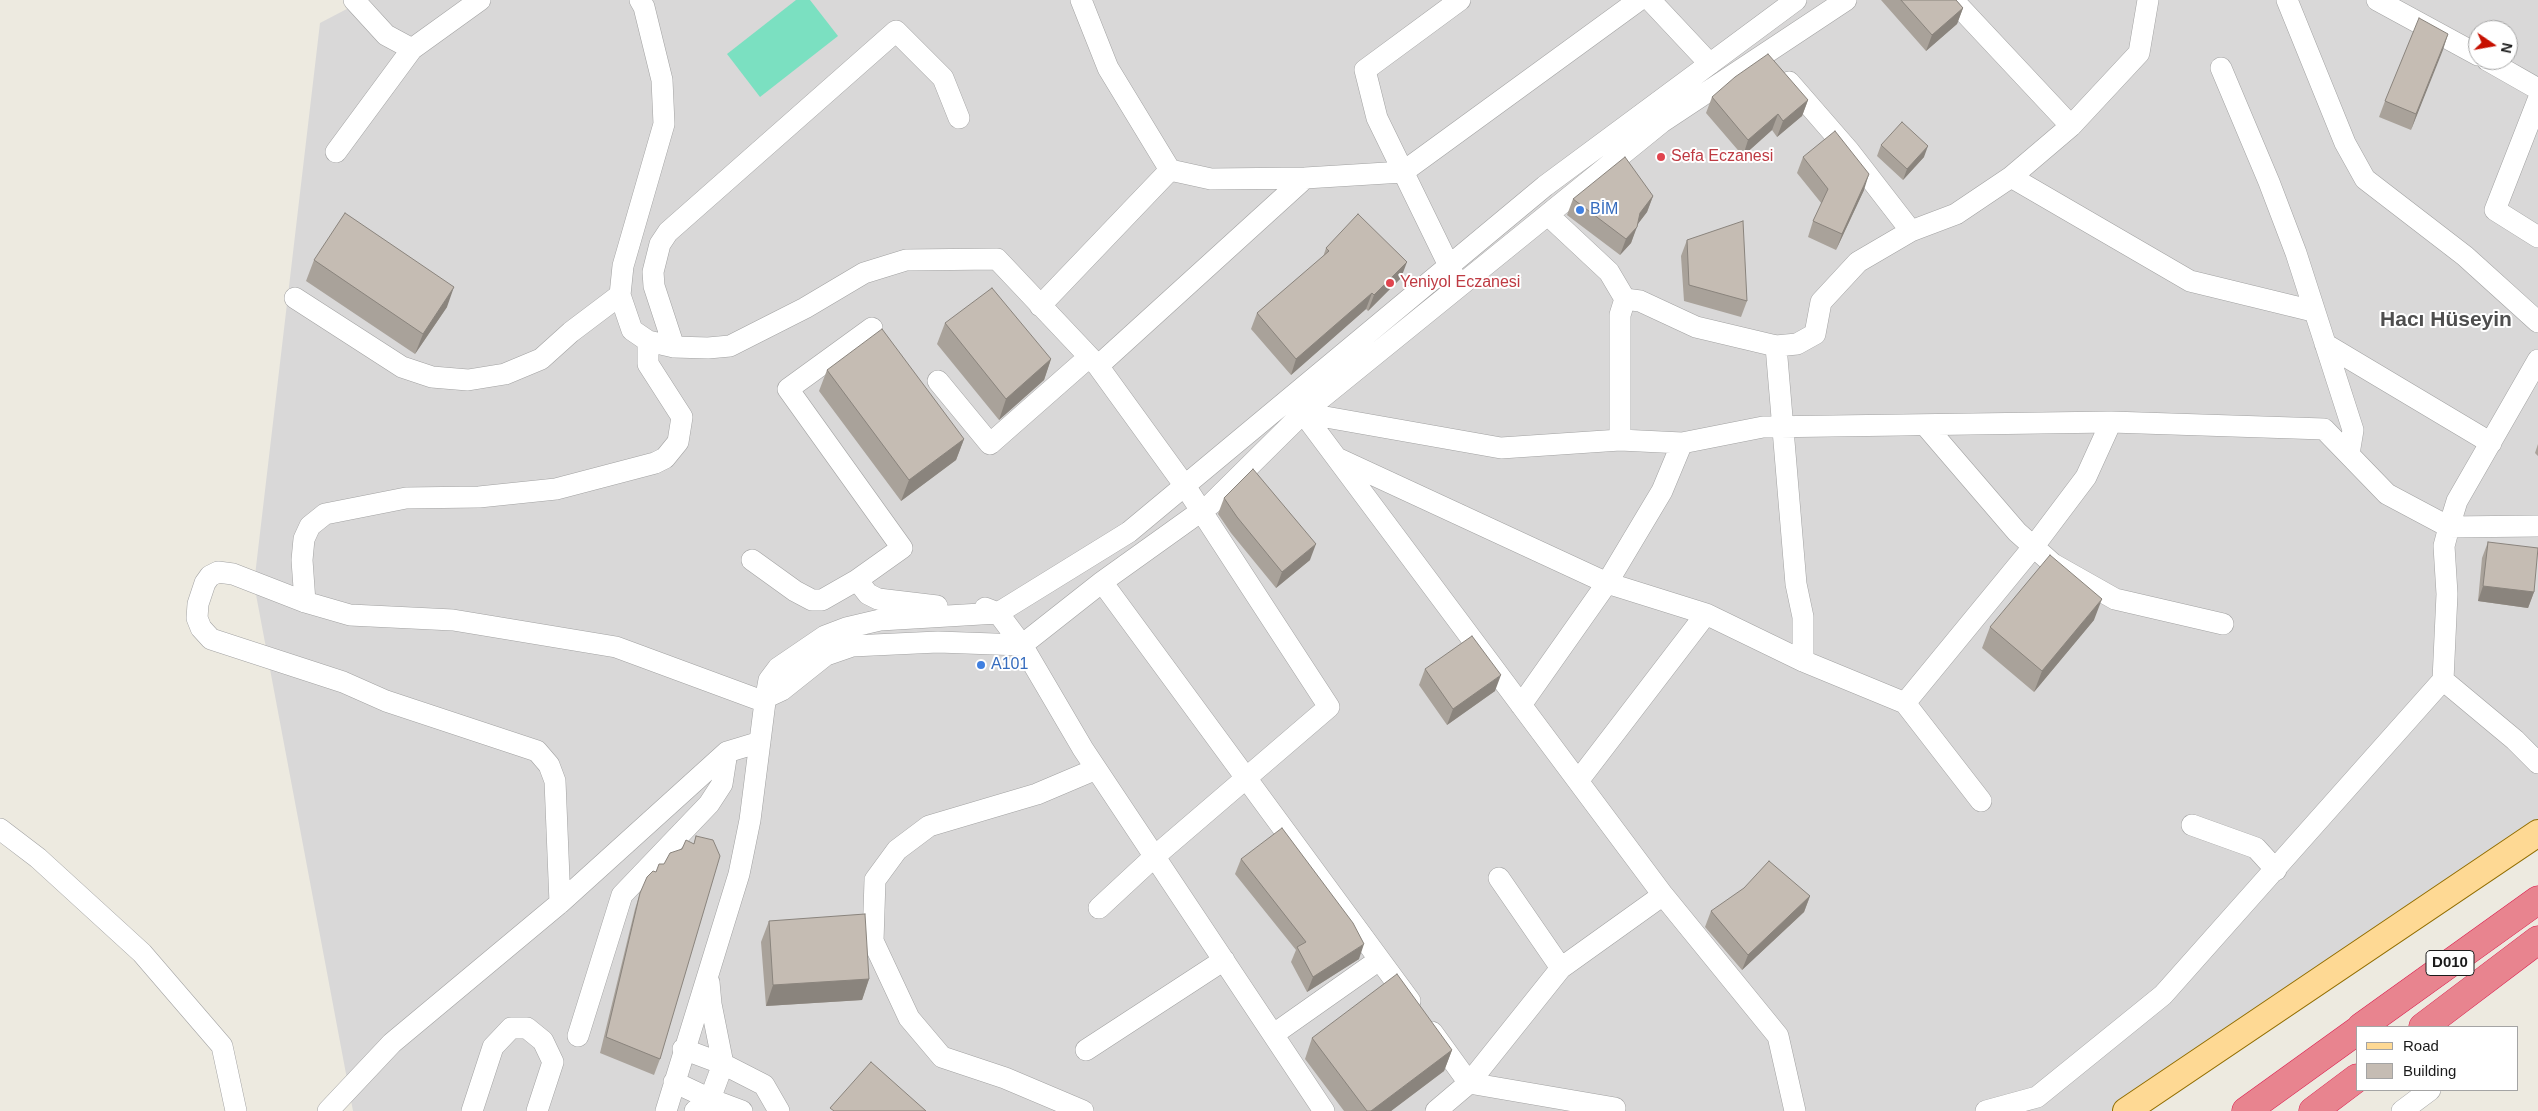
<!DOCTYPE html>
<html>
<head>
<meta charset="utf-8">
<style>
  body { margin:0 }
  #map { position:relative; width:2538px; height:1111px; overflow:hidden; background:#edeae0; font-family:Arial,sans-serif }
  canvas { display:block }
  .legend { position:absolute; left:2356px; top:1026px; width:162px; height:65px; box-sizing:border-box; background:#fff; border:1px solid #a4a4a4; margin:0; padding:6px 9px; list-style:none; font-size:15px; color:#1b1b1b }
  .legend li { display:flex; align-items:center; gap:10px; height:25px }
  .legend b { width:25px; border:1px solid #a4a4a4 }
  .north { position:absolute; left:2468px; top:20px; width:50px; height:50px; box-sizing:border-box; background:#fff; border:1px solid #a4a4a4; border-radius:50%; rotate:102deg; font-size:14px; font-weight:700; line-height:20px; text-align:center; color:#1b1b1b }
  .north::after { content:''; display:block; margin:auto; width:18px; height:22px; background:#c61000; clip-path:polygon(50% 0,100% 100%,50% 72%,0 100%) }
</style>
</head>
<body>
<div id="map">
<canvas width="2538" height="1111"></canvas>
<ul class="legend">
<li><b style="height:6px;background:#fed994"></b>Road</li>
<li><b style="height:14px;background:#c5bcb3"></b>Building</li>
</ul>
<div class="north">N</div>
</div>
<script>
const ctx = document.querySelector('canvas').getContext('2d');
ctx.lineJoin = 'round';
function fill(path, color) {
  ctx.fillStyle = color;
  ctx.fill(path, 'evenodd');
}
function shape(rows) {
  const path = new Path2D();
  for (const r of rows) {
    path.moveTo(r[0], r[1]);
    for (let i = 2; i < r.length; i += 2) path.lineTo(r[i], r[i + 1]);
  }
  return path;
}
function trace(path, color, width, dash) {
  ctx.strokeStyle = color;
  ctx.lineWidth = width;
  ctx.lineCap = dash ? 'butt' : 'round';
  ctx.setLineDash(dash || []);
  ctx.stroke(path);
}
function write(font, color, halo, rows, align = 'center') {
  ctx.font = font + ' Arial,sans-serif';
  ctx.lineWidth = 4;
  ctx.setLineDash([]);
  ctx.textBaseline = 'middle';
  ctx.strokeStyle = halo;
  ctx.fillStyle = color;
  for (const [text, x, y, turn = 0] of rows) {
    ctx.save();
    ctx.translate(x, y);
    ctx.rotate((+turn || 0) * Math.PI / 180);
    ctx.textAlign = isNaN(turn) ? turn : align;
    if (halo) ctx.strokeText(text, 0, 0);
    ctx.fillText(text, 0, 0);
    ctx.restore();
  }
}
fill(shape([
  [364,0,2538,0,2538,840,2111,1111,353,1111,254,584,320,23],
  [2478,30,2508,30,2508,60,2478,60]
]), '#d9d8d8');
fill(shape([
  [796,0,810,0,838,36,760,97,727,54]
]), '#7be0c1');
const minor = shape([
  [354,0,386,35,412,49,480,0],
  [640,0,644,7,662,80,664,124,623,266,620,295,632,330,648,341,674,347,708,348,730,346,805,308,864,273,906,260,997,259,1098,366,1185,486,1329,707,1154,857,1099,908],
  [1081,0,1108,68,1170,170,1211,179,1305,178],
  [1650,0,1710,64],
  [1953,0,2071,126],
  [2287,0,2345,143,2365,179,2465,256,2538,322],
  [2377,0,2478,55],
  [2487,60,2538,89],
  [2221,68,2269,182,2296,253,2353,430,2349,454],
  [1789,82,1849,151,1911,231],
  [2538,100,2495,210,2538,237],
  [336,152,412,49],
  [2011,177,2190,281,2313,311],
  [1548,215,1609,272,1625,299,1620,315,1620,440],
  [1455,278,1377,118,1365,70,1460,0],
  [295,298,402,367,432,377,468,380,505,374,541,359,571,332,620,295],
  [1625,299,1640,301,1696,327,1776,346,1797,344,1815,334,1821,302,1858,262,1911,231,1956,214,2011,177,2071,126,2139,53,2148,0],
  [1040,306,1170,170],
  [872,328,788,389,902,548,857,580,868,594,878,599,937,606],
  [2325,344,2491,443],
  [1776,346,1796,584,1803,617,1803,661],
  [674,347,654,286,653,272,660,244,668,232,896,31,943,78,959,118],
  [1098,366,1305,178,1403,172,1639,0],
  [938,381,990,444,1089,357],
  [1303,413,1501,448,1620,440,1682,443,1763,427,2111,422,2324,429,2387,494,2449,527,2538,526],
  [1303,413,1663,895,1778,1036,1795,1111],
  [1925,425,2017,532,2053,564,2115,599,2223,624],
  [1339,459,1607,583,1706,614,1578,781],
  [752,560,795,591,812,600,822,600,857,580],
  [1102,582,1410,1001],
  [305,602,302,560,304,539,310,526,325,514,406,498,479,497,556,489,655,463,665,458,678,442,682,417,648,364,648,341],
  [985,608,998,613,1022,645,1083,749,1324,1111],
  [1706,614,1803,661,1905,703,1981,801],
  [2443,680,2515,740,2538,763],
  [767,697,782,690,826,655,852,646,938,642,1022,645,1102,582,1211,504,1303,413,1662,122,1846,0],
  [1905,703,2034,546,2086,477,2111,422],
  [1521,705,1607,583,1662,491,1682,443],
  [2192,825,2256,848,2276,870],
  [0,829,38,858,142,953,222,1046,236,1111],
  [1499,878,1561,968],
  [560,903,555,781,549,765,537,751,386,701,343,682,211,639,201,628,197,618,198,604,205,583,210,576,218,572,233,574,305,602,350,615,453,620,616,647,765,702],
  [1432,1032,1469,1083,1615,1108],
  [1274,1034,1379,960],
  [578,1036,622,895,709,804,722,784,727,752],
  [683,1049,723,1064,764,1085,779,1111],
  [1086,1050,1224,960],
  [674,1082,710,1099,742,1111],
  [328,1111,392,1043,560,903,727,752,760,742],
  [472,1111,493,1047,511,1028,527,1028,543,1041,553,1062,537,1111],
  [666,1111,739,874,750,820,765,702,769,680,778,668,825,636,846,628,880,620,998,613,1129,532,1545,186,1796,0],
  [695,1111,710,1099,723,1064,711,1004,709,982],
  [1083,1111,1005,1078,942,1057,909,1018,873,941,875,880,897,850,929,826,1037,794,1096,769],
  [1436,1111,1469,1083,1561,968,1663,895],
  [1986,1111,2037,1097,2163,995,2443,680,2447,594,2444,546,2449,527,2457,501,2538,360],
  [2402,1111,2430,1090]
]);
const major = shape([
  [2126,1111,2538,833]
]);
const highway = shape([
  [2361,1027,2538,900],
  [2423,1027,2538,940],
  [2246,1111,2357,1031],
  [2313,1111,2357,1078]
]);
trace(minor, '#a2a2a2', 22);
trace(major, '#926e00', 28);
trace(highway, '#da1f4f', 29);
trace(minor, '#fff', 21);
trace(major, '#fed994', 26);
trace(highway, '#e8848f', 28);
fill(shape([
  [1881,0,1956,0,1963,8,1957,24,1926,51],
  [2448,34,2411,130,2379,117,2385,101],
  [1712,97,1808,100,1802,116,1777,137,1772,130,1743,156,1706,113],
  [1881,145,1924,157,1903,180,1877,156],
  [1803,157,1864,190,1836,250,1808,237,1813,221,1822,204,1797,173],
  [1653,196,1647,212,1637,225,1631,243,1620,255,1567,215,1573,199],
  [1687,240,1747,301,1741,317,1684,301,1681,256],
  [1326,248,1401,278,1368,311,1366,309,1291,375,1251,329,1257,313,1323,257],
  [314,260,447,307,415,354,306,281],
  [945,323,1051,359,1044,380,999,420,937,344],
  [827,370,964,439,956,460,901,501,819,391],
  [2538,444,2538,456,2535,453],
  [1224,498,1310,560,1276,588,1231,533,1218,514],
  [2488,542,2534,592,2528,608,2478,601,2482,558],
  [2094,620,2034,692,1982,648,1990,627],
  [1425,669,1495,691,1447,725,1419,685],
  [696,836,660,1059,654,1075,600,1053,635,909,640,893,656,872,682,849,694,843],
  [1241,859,1359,959,1307,992,1291,962,1296,950,1235,874],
  [1810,896,1804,912,1742,970,1705,927,1711,911],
  [769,921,869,979,862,1000,766,1006,761,942],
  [1312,1038,1452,1050,1444,1071,1391,1111,1344,1111,1305,1059]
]), '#a9a29a');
fill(shape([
  [1963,8,1957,24,1926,51,1932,35],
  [2448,34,2443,50,2411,130,2416,114],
  [1808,100,1802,116,1777,137,1783,121],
  [1778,114,1772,130,1743,156,1748,140],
  [1928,146,1924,157,1903,180,1907,169],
  [1869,174,1864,190,1836,250,1842,234],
  [1653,196,1647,212,1634,229,1640,213],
  [1637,227,1631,243,1620,255,1626,239],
  [1407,262,1401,278,1368,311,1374,295],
  [454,287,447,307,415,354,423,334],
  [1372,293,1366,309,1291,375,1296,359],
  [1051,359,1044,380,999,420,1006,399],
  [964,439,956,460,901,501,909,480],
  [1316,544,1310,560,1276,588,1282,572],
  [2483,586,2534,592,2528,608,2478,601],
  [2102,599,2094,620,2034,692,2042,671],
  [1501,675,1495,691,1447,725,1453,709],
  [1810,896,1804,912,1742,970,1748,955],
  [1364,944,1359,959,1307,992,1313,977],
  [869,979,862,1000,766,1006,773,985],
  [1452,1050,1444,1071,1391,1111,1371,1111]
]), '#8a847d');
const building = shape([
  [1901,0,1956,0,1963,8,1932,35,1901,0],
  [2419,18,2448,34,2416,114,2385,101,2419,18],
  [1768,54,1808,100,1783,121,1778,114,1748,140,1712,97,1735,77,1768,54],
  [1902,122,1928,146,1907,169,1881,145,1902,122],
  [1835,131,1869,174,1842,234,1813,221,1828,189,1803,157,1835,131],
  [1625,157,1653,196,1640,213,1637,227,1626,239,1573,199,1625,157],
  [345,213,454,287,423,334,314,260,345,213],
  [1358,214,1407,262,1374,295,1372,293,1296,359,1257,313,1329,251,1326,248,1358,214],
  [1743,221,1747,301,1689,285,1687,240,1743,221],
  [992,288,1051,359,1006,399,945,323,992,288],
  [882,329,964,439,909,480,827,370,882,329],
  [1253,469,1316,544,1282,572,1237,517,1224,498,1253,469],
  [2488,542,2538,548,2534,592,2483,586,2488,542],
  [2050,555,2102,599,2042,671,1990,627,2050,555],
  [1472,636,1501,675,1453,709,1425,669,1472,636],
  [1282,828,1353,923,1364,944,1313,977,1297,947,1306,942,1241,859,1282,828],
  [696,836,713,840,720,856,660,1059,606,1037,640,893,647,877,653,871,656,872,659,864,664,864,670,853,682,849,686,840,694,844,696,836],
  [1769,861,1810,896,1748,955,1711,911,1744,888,1769,861],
  [865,914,869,979,773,985,769,921,865,914],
  [1397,974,1452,1050,1371,1111,1367,1111,1312,1038,1397,974],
  [871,1062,926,1111,834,1111,830,1108,871,1062]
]);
fill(building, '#c5bcb3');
trace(building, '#8a847d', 1);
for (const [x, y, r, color] of [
  [1661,157,5,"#e0444e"],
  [1580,210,5,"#3f7fe0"],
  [1390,283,5,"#e0444e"],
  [981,665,5,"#3f7fe0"]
]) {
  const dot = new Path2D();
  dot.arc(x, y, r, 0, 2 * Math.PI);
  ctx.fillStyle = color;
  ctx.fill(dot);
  trace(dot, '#fff', 2);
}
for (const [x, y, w] of [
  [2450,963,48]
]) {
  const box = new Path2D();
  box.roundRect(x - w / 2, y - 12.5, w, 25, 4);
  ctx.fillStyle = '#fff';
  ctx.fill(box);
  trace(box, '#1b1b1b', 1);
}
write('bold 15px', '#1b1b1b', null, [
  ["D010",2450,963]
]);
write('16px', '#be3a42', '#fff', [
  ["Sefa Eczanesi",1671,157],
  ["Yeniyol Eczanesi",1400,283]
], 'left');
write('16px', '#366cbe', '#fff', [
  ["BİM",1590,210],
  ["A101",991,665]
], 'left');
write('bold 21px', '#4e4e4e', '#fff', [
  ["Hacı Hüseyin",2446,320]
]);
</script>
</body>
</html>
